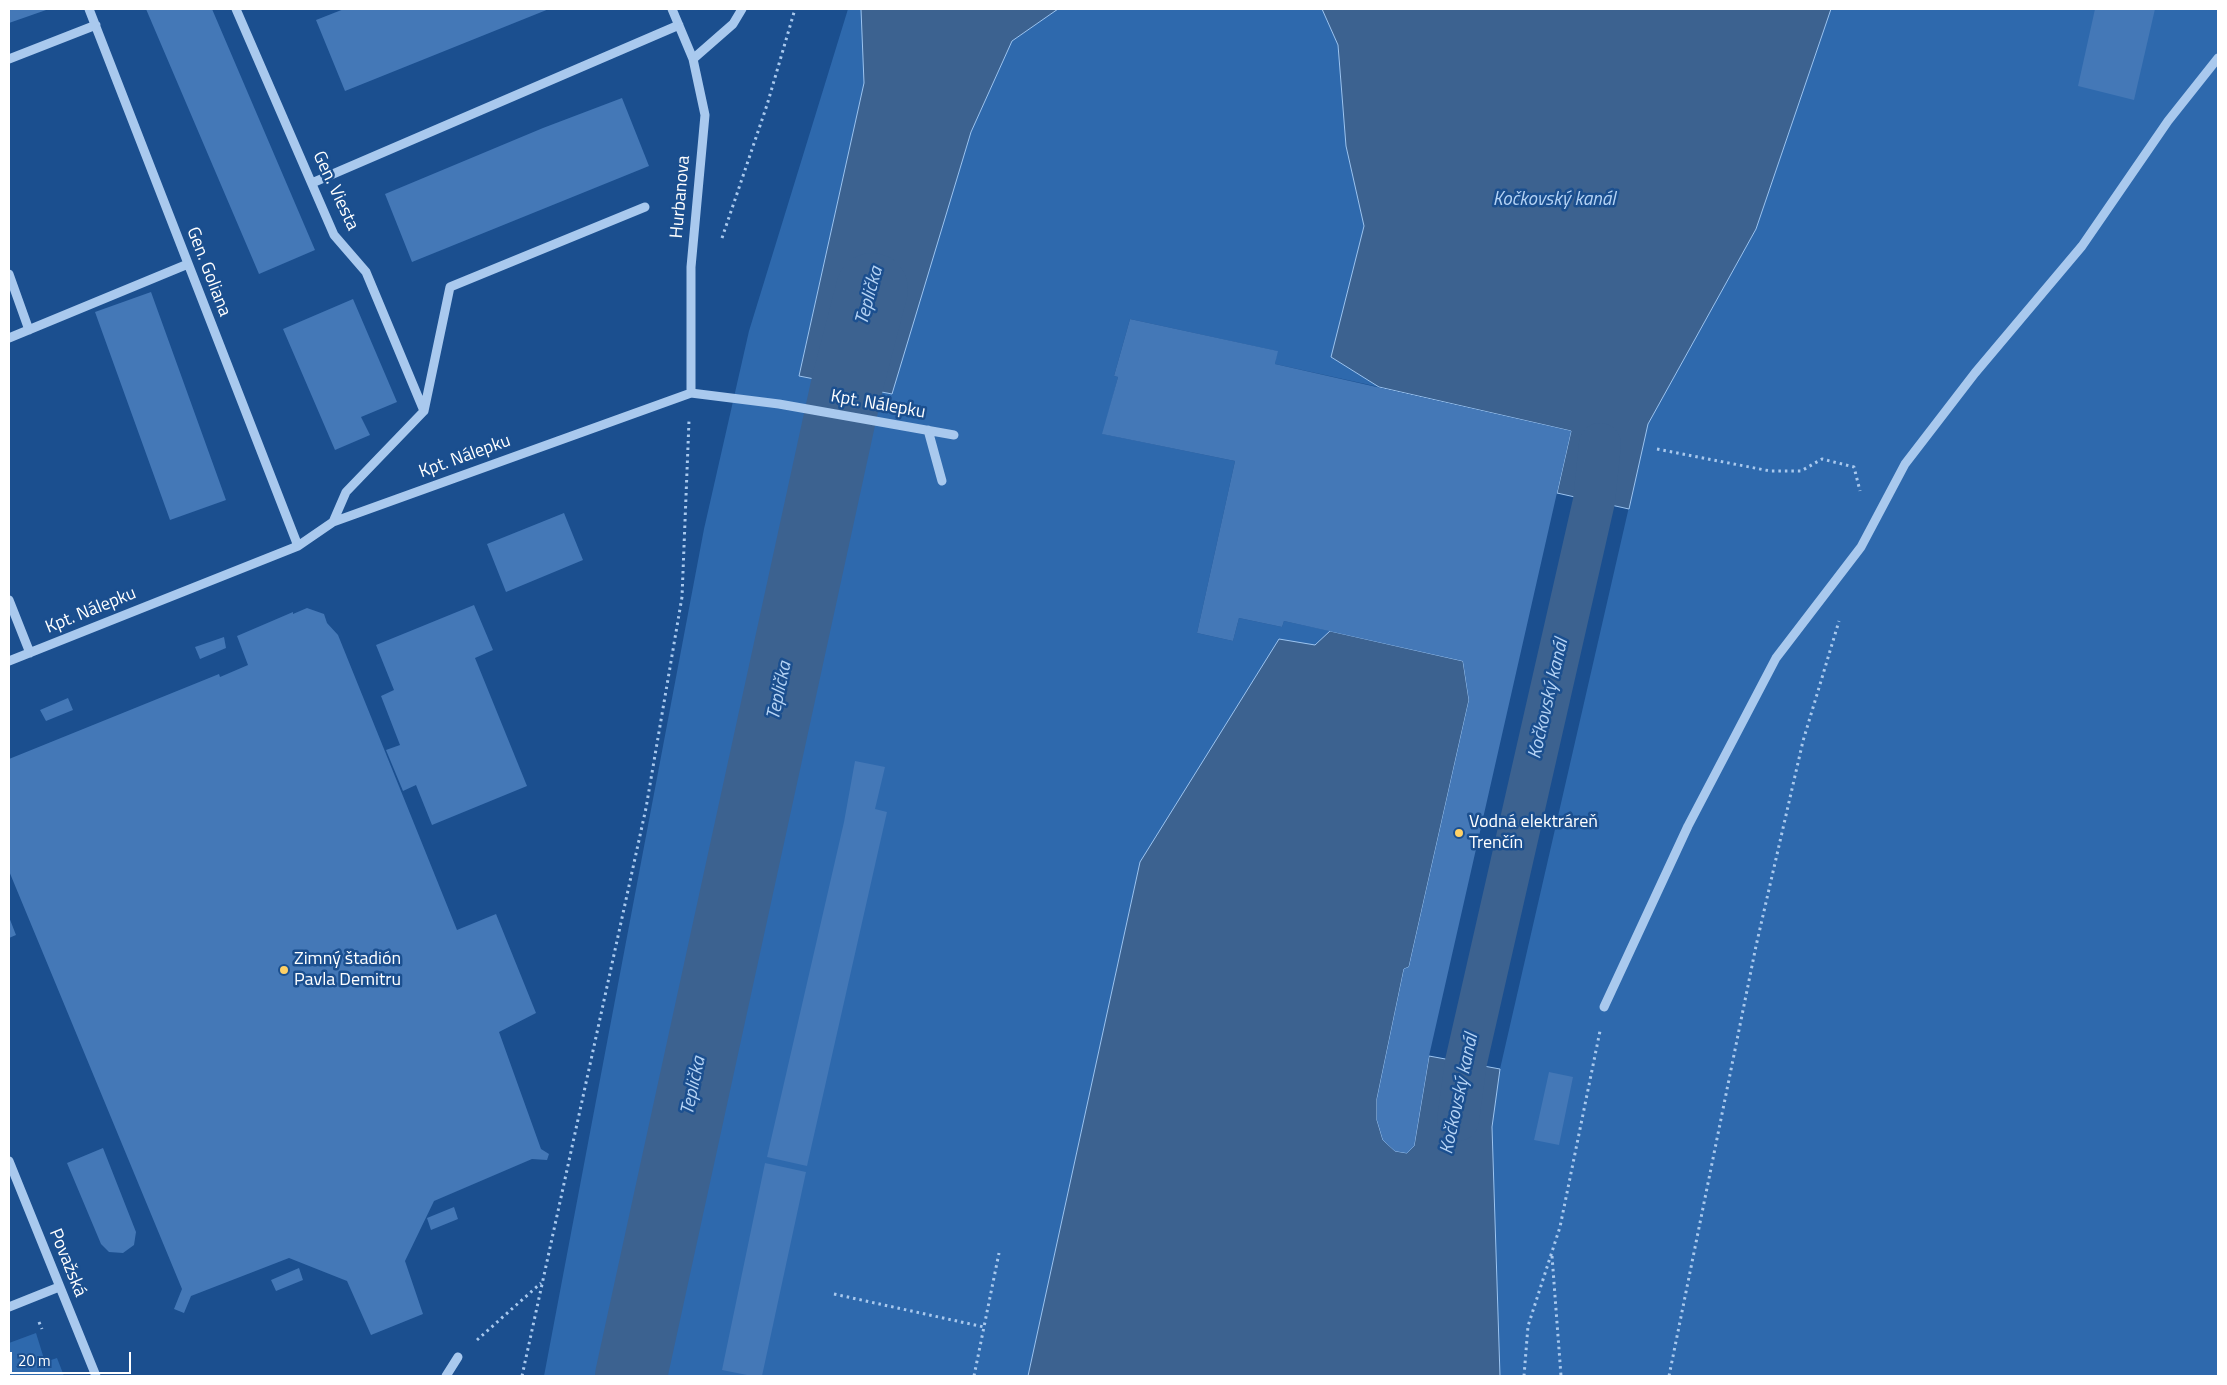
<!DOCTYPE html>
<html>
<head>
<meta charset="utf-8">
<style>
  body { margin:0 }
  #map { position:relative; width:2227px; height:1385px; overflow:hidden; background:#1b4f8f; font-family:"Titillium Web",sans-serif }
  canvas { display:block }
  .frame { position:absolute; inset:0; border:10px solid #fff; pointer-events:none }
  .scale { position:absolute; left:10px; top:1352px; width:121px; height:22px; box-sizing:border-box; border:2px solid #fff; border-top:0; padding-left:6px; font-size:15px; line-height:18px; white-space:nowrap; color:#fff; -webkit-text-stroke:4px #1b4f8f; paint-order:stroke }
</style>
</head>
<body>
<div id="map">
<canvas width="2227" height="1385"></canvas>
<div class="frame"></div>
<div class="scale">20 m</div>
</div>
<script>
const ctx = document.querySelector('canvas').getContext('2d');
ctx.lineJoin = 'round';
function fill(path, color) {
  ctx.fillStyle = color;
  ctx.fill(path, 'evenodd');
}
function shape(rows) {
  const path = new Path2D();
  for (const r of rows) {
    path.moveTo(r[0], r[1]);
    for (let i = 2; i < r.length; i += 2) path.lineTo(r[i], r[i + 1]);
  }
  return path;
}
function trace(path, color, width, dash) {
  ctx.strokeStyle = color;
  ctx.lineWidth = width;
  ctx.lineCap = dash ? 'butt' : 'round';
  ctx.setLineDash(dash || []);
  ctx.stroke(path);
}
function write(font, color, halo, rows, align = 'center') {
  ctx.font = font + ' "Titillium Web",sans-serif';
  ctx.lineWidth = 5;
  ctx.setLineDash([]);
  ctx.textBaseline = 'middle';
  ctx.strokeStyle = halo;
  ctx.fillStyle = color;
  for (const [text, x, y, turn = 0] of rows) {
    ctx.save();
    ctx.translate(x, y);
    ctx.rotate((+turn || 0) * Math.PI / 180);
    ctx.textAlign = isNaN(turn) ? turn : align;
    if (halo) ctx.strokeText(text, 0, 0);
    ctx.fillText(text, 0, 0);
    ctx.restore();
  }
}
fill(shape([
  [848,9,861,9,864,83,799,375,891,394,971,132,1012,41,1058,9,1322,9,1338,45,1346,146,1364,226,1331,357,1379,387,1275,364,1277,351,1130,319,1114,376,1118,377,1103,434,1235,461,1197,633,1233,641,1239,618,1282,627,1284,621,1330,631,1315,645,1140,862,1028,1376,544,1376,704,529,749,331],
  [1831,9,2218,9,2218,1376,1500,1376,1492,1127,1500,1069,1648,424,1756,229],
  [36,1333,45,1362,57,1358,64,1376,9,1376,9,1343]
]), '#2e69ad');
const water = shape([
  [861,9,1058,9,1012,41,971,132,892,394,799,376,864,83,861,9],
  [1322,9,1831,9,1756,229,1648,424,1629,509,1557,493,1571,431,1379,387,1331,357,1364,226,1346,146,1338,45,1322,9],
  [1330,631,1463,661,1469,700,1409,967,1404,969,1377,1099,1377,1120,1383,1140,1395,1151,1407,1153,1414,1146,1429,1056,1500,1069,1492,1127,1500,1376,1028,1376,1140,862,1279,639,1315,645,1330,631]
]);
fill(water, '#3c6290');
trace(water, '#9cc4f0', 1);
trace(shape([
  [1458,1120,1466,1062,1594,501,1600,444]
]), '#3c6290', 42);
trace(shape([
  [631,1376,847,385,872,289]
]), '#3c6290', 72);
fill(shape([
  [9,9,49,9,9,23],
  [146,9,212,9,315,250,259,274],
  [344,9,549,9,345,91,316,20],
  [2095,9,2155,9,2134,100,2078,86],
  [622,98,649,166,412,262,385,194,543,128],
  [151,292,226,500,170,520,95,312],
  [353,299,397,402,361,417,370,435,335,450,283,329],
  [1130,319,1278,351,1275,364,1571,431,1429,1056,1414,1146,1407,1153,1395,1151,1383,1140,1377,1120,1377,1099,1404,969,1409,967,1469,700,1463,661,1284,621,1282,627,1239,618,1233,641,1197,633,1235,461,1102,434,1118,377,1114,376],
  [564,513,583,560,506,592,487,544],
  [474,605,493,650,475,658,527,786,432,825,416,785,403,791,386,750,400,745,381,696,394,690,376,645],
  [307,608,324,614,327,623,338,635,457,930,496,914,536,1013,499,1032,541,1149,549,1154,547,1160,532,1159,434,1201,405,1261,423,1314,371,1335,347,1281,289,1258,191,1296,184,1313,174,1309,182,1289,9,871,9,759,219,674,220,677,248,665,237,636,293,612,293,614],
  [224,637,226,648,200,659,195,647],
  [68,698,73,710,46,721,40,710],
  [855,761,885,767,875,809,887,812,807,1166,767,1157,844,822],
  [9,917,16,935,9,938],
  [1549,1072,1573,1077,1559,1145,1534,1140],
  [103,1148,136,1232,134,1245,123,1253,109,1252,101,1244,67,1163],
  [765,1163,806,1172,762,1376,752,1376,722,1370],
  [454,1207,458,1219,431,1230,427,1218],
  [299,1268,303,1280,276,1291,271,1280]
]), '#4478b7');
trace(shape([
  [722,238,767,105,795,9],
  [1657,449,1770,471,1801,471,1822,459,1854,467,1860,491],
  [1552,1256,1561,1376],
  [834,1294,984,1327],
  [39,1322,42,1329],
  [477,1340,541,1283],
  [522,1376,646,808,682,597,689,421],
  [974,1376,999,1253],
  [1524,1376,1528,1326,1560,1227,1600,1031],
  [1669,1376,1756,946,1803,741,1839,621]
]), '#a9c9ee', 3, [2.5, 4]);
trace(shape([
  [89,9,298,546],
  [236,9,334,235,366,272,424,411],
  [672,9,693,59,705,115,691,267,691,393],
  [9,59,96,25],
  [693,59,733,24,742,9],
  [312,183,679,25],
  [9,274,29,330],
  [9,338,188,264],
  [928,430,942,481],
  [333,522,346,492,424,411,450,287,645,207],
  [9,600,30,653],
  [9,661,298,546,333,522,691,393,779,404,954,435],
  [1604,1007,1688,826,1776,658,1861,547,1905,464,1975,373,2082,246,2168,121,2218,58],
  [9,1161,96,1376],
  [9,1307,59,1287],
  [446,1376,458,1357]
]), '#a9c9ee', 9);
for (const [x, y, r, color] of [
  [1459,833,5,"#ffd166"],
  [284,970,5,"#ffd166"]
]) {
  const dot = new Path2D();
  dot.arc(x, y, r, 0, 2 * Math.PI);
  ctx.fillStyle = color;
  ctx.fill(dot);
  trace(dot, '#1b4f8f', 2);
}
write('18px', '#fff', '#1b4f8f', [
  ["Gen. Viesta",335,191,65],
  ["Hurbanova",681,197,-85],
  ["Gen. Goliana",208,272,69],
  ["Kpt. Nálepku",878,405,10],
  ["Kpt. Nálepku",465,457,-20],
  ["Kpt. Nálepku",91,611,-22],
  ["Považská",67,1263,68]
]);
write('18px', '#fff', '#1b4f8f', [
  ["Vodná elektráreň",1469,823],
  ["Trenčín",1469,844],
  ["Zimný štadión",294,960],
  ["Pavla Demitru",294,981]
], 'left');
write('italic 19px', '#b5d3f5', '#1b4f8f', [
  ["Kočkovský kanál",1554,200],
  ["Teplička",870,296,-75],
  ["Teplička",780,691,-78],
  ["Kočkovský kanál",1549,699,-77],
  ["Teplička",694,1086,-78],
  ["Kočkovský kanál",1460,1094,-78]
]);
</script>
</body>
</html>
